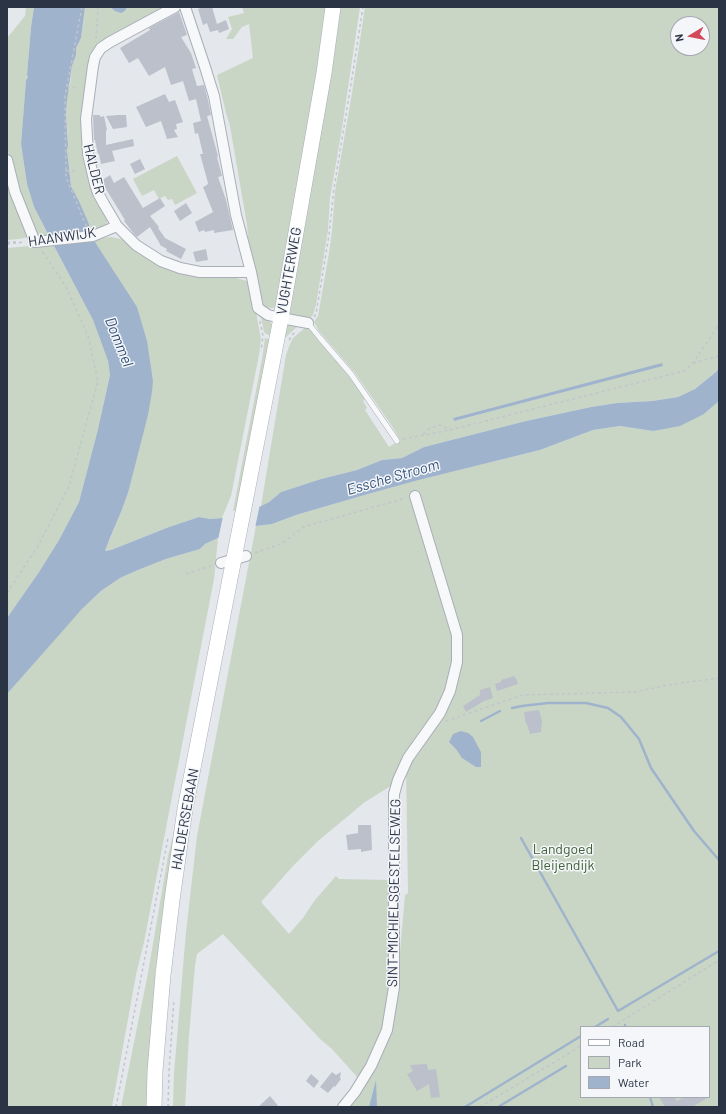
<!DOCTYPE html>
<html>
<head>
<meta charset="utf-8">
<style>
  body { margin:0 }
  #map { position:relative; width:726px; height:1114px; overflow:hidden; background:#e4e7ec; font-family:Barlow,sans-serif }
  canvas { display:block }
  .frame { position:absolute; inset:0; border:8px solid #2b3445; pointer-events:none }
  .legend { position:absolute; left:580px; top:1026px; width:130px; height:72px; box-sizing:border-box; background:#f4f6f9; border:1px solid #a4a8b1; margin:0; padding:5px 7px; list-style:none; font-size:12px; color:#2b3445 }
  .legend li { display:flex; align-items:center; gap:8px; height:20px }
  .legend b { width:20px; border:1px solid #a4a8b1 }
  .north { position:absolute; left:670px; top:16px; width:40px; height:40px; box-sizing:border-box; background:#f4f6f9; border:1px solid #a4a8b1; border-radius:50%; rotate:260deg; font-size:11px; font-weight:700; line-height:16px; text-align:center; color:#2b3445 }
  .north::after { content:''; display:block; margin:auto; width:14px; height:18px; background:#d1495b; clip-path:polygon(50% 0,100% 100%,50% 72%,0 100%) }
</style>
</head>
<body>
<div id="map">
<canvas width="726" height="1114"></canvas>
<div class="frame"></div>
<ul class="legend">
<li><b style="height:5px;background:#fff"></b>Road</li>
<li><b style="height:11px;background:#c9d6c5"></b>Park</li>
<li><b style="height:11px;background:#9fb4cc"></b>Water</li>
</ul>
<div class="north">N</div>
</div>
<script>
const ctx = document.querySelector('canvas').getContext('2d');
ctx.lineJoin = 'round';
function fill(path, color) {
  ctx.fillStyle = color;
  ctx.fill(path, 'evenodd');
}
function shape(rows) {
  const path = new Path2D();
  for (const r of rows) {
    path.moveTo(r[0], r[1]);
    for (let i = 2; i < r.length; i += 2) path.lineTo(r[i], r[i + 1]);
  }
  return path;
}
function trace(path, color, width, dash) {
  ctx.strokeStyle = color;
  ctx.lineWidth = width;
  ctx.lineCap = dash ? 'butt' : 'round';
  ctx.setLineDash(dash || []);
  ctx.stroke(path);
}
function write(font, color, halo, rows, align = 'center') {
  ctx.font = font + ' Barlow,sans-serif';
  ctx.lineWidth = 3;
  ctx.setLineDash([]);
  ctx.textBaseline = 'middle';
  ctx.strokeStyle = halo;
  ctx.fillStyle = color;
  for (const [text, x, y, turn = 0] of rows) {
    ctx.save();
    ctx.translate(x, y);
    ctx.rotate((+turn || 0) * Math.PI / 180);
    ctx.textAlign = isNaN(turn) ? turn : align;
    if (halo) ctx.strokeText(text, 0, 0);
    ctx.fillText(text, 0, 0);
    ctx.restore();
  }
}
fill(shape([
  [26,7,34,7,31,27,27,75,28,77,26,80,21,144,27,184,34,207,49,237,37,236,30,219,7,149,7,38,25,16],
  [85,7,110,7,118,12,125,11,127,7,168,7,104,43,83,116,108,220,105,228,90,232,89,224,80,203,71,186,67,150,68,138,66,114,67,93,70,86,72,66,76,55,76,48,81,38],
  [242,7,329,7,278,305,274,308,270,308,264,306,261,303,249,249,247,225,230,126,226,113,217,75,253,58,249,24,242,27,233,39,226,39,232,29,228,17,244,13],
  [337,7,360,7,342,128,330,198,328,230,316,305,313,315,308,319,292,316,289,314],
  [365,7,719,7,719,368,716,372,695,389,678,397,652,401,617,403,591,407,526,421,424,447,402,458,382,460,357,470,321,479,281,492,269,502,261,506,286,355,290,344,293,338,306,327,309,328,353,381,365,399,363,401,367,408,365,410,389,447,400,440,392,426,355,373,319,331,314,322,318,316,329,253,332,231,335,191,352,93],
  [678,24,702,24,702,48,678,48],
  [661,364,662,366,454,421,453,418],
  [177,156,197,193,175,205,172,199,168,200,165,196,159,199,154,190,142,196,133,179],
  [7,170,28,237,19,239,7,240],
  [111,237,126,240,135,248,218,276,236,278,247,281,256,312,261,339,259,355,231,496,222,518,210,519,199,517,169,527,111,550,105,551,121,512,128,493,153,381,151,371,93,239],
  [53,244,93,320,108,361,110,375,98,429,79,502,59,540,39,572,7,618,7,248],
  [261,317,268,320,272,324,273,329,272,336,266,334,264,332],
  [290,323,299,325,286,337,282,337,286,324],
  [265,338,272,340,239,509,233,511,262,359],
  [719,401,719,1107,347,1107,388,1036,391,1036,392,1028,395,1009,405,895,408,893,406,765,397,784,389,787,365,802,318,841,293,866,261,902,289,934,303,918,315,900,336,876,339,879,388,880,394,929,391,982,381,1036,370,1062,358,1078,332,1049,320,1039,223,934,197,954,195,965,189,1036,185,1107,173,1107,174,1073,186,932,197,836,256,526,272,524,296,515,368,494,419,480,540,450,593,430,620,426,653,431,704,414],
  [581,1027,709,1027,709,1097,581,1097],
  [218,538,214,579,144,942,136,975,112,1107,7,1107,7,694,63,629,82,609,101,591,120,578,138,570,166,559,200,549,205,544],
  [182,800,162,932,155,972,156,991,149,1107,121,1107,148,973,168,856]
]), '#c9d6c5');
fill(shape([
  [34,7,85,7,81,38,76,48,76,55,72,66,67,100,66,114,68,145,67,150,71,186,80,203,89,224,90,232,93,239,137,307,147,341,153,381,152,392,148,415,128,493,121,512,110,538,105,551,111,550,169,527,199,517,210,519,222,518,261,506,269,502,281,492,321,479,357,470,382,460,402,458,424,447,526,421,591,407,617,403,652,401,678,397,695,389,716,372,719,368,719,401,704,414,680,426,653,431,620,426,593,430,540,450,419,480,368,494,296,515,272,524,256,526,218,538,205,544,200,549,166,559,138,570,120,578,101,591,82,609,7,694,7,618,39,572,59,540,79,502,98,429,110,375,108,361,93,320,53,244,34,207,27,184,21,144,26,80,28,77,27,75,31,27],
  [110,7,127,7,125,11,121,13,115,11],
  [662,363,663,366,454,421,453,418],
  [461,731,468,733,473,737,481,752,481,767,476,767,462,758,456,749,449,742,453,734],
  [376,1080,377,1107,369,1107]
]), '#9fb4cc');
fill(shape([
  [260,504,255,528,218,540,223,516]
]), '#e4e7ec');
trace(shape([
  [512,708,522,706,548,703,586,703,608,708,621,717,639,739,651,768,694,831,719,860],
  [481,721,500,711],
  [521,838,618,1011,719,951],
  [595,1027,608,1019],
  [625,1027,625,1025],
  [650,1097,653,1107],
  [465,1107,581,1036],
  [498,1107,566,1066]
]), '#9fb4cc', 2.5);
fill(shape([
  [204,7,212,7,217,24,226,20,229,29,219,33,218,30,210,32,207,23,203,25,198,9],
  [179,12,187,35,181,37,191,53,196,68,192,69,197,86,204,85,208,100,211,115,207,116,218,156,217,157,222,176,218,177,226,200,233,230,214,233,214,230,205,232,204,230,199,232,195,222,213,212,203,187,207,185,208,183,200,154,203,154,198,133,195,134,193,123,201,121,196,99,189,101,183,81,171,85,165,67,149,76,138,58,129,63,120,48,150,30,149,28],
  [165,94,169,102,175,100,183,122,176,124,177,129,174,130,178,137,167,139,161,121,146,127,136,107],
  [93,115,100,115,100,117,104,116,107,130,106,130,106,145,133,139,134,146,112,151,115,161,101,164,99,154,98,154,95,140,94,140],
  [118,115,126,115,127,127,113,129,106,116],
  [140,159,145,169,135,174,130,164],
  [110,175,114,183,124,177,143,208,160,198,165,206,150,216,159,227,158,228,165,238,186,249,181,259,166,251,167,249,160,245,160,244,150,227,137,237,134,234,124,221,125,220,101,181],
  [186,203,192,213,180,221,174,211],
  [206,249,208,260,196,262,193,252],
  [514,676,515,678,516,678,518,684,497,691,495,684,501,682,501,680],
  [490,687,493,698,484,701,466,712,463,706,480,695,480,690],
  [539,710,542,721,541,732,530,734,527,724,526,724,524,712],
  [358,825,371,825,372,850,361,852,361,849,348,850,346,835,358,833],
  [427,1064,428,1070,436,1069,440,1097,431,1098,429,1084,417,1091,407,1074,413,1071,410,1065],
  [332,1072,336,1075,341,1072,340,1078,341,1079,335,1087,334,1086,328,1093,320,1087],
  [311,1074,319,1081,314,1088,306,1081],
  [270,1096,279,1107,258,1107],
  [659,1097,674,1097,677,1101,684,1097,709,1097,692,1107,665,1107]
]), '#bbc0ca');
const service = shape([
  [308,323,320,338,351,374,397,441]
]);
const minor = shape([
  [175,7,110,42,101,48,95,57,93,66,86,119,88,154,95,184,98,193,104,204,117,226,136,245,161,261,180,268,200,272,251,272],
  [185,7,205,67,214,96,236,215,251,272,258,308,268,315,281,318,308,323],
  [7,160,15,192,35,242,93,236,117,226],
  [221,563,246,556],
  [343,1107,355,1092,371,1066,387,1030,394,987,394,794,398,780,408,758,440,713,450,691,457,662,457,635,415,496]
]);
const secondary = shape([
  [154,1107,155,1071,163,975,172,900,185,809,281,318,324,73,333,7]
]);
trace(service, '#a9aeb7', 6);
trace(minor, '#a9aeb7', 12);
trace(secondary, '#a9aeb7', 16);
trace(shape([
  [82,7,65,96,66,171,66,177,87,228],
  [96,39,98,7],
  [67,86,75,88],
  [66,171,75,171],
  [7,242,17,242],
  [7,244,25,242],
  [314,317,316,314,329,235,334,188,352,78,363,7],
  [260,321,263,336,261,351],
  [289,340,293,334,297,331],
  [693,363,719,356],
  [423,434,429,429,434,427,440,425,450,430],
  [403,439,450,430,684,371,693,363,719,325],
  [255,553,283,543,303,527,406,498],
  [186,574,211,566],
  [7,593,38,546,69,486,98,381,88,336,66,287,42,251],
  [446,721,523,695,634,692,674,684,719,678],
  [612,1027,662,996,719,960],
  [116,1107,168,838],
  [168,1107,169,1072,174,999],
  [480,1107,581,1046]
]), '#c2c5cb', 1.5, [3, 3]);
trace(service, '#f7f8fa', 5);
trace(minor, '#f7f8fa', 10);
trace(secondary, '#fff', 15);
write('14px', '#2b3445', '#f4f6f9', [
  ["HALDER",94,169,76],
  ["HAANWIJK",62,237,-8],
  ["VUGHTERWEG",289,271,-80],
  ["HALDERSEBAAN",185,819,-80],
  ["SINT-MICHIELSGESTELSEWEG",394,893,-89]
]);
write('14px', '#3f6138', '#f4f6f9', [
  ["Landgoed",563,849],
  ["Bleijendijk",563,865]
]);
write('italic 15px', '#34527a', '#f4f6f9', [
  ["Dommel",119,342,68],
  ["Essche Stroom",393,477,-16]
]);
</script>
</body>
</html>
